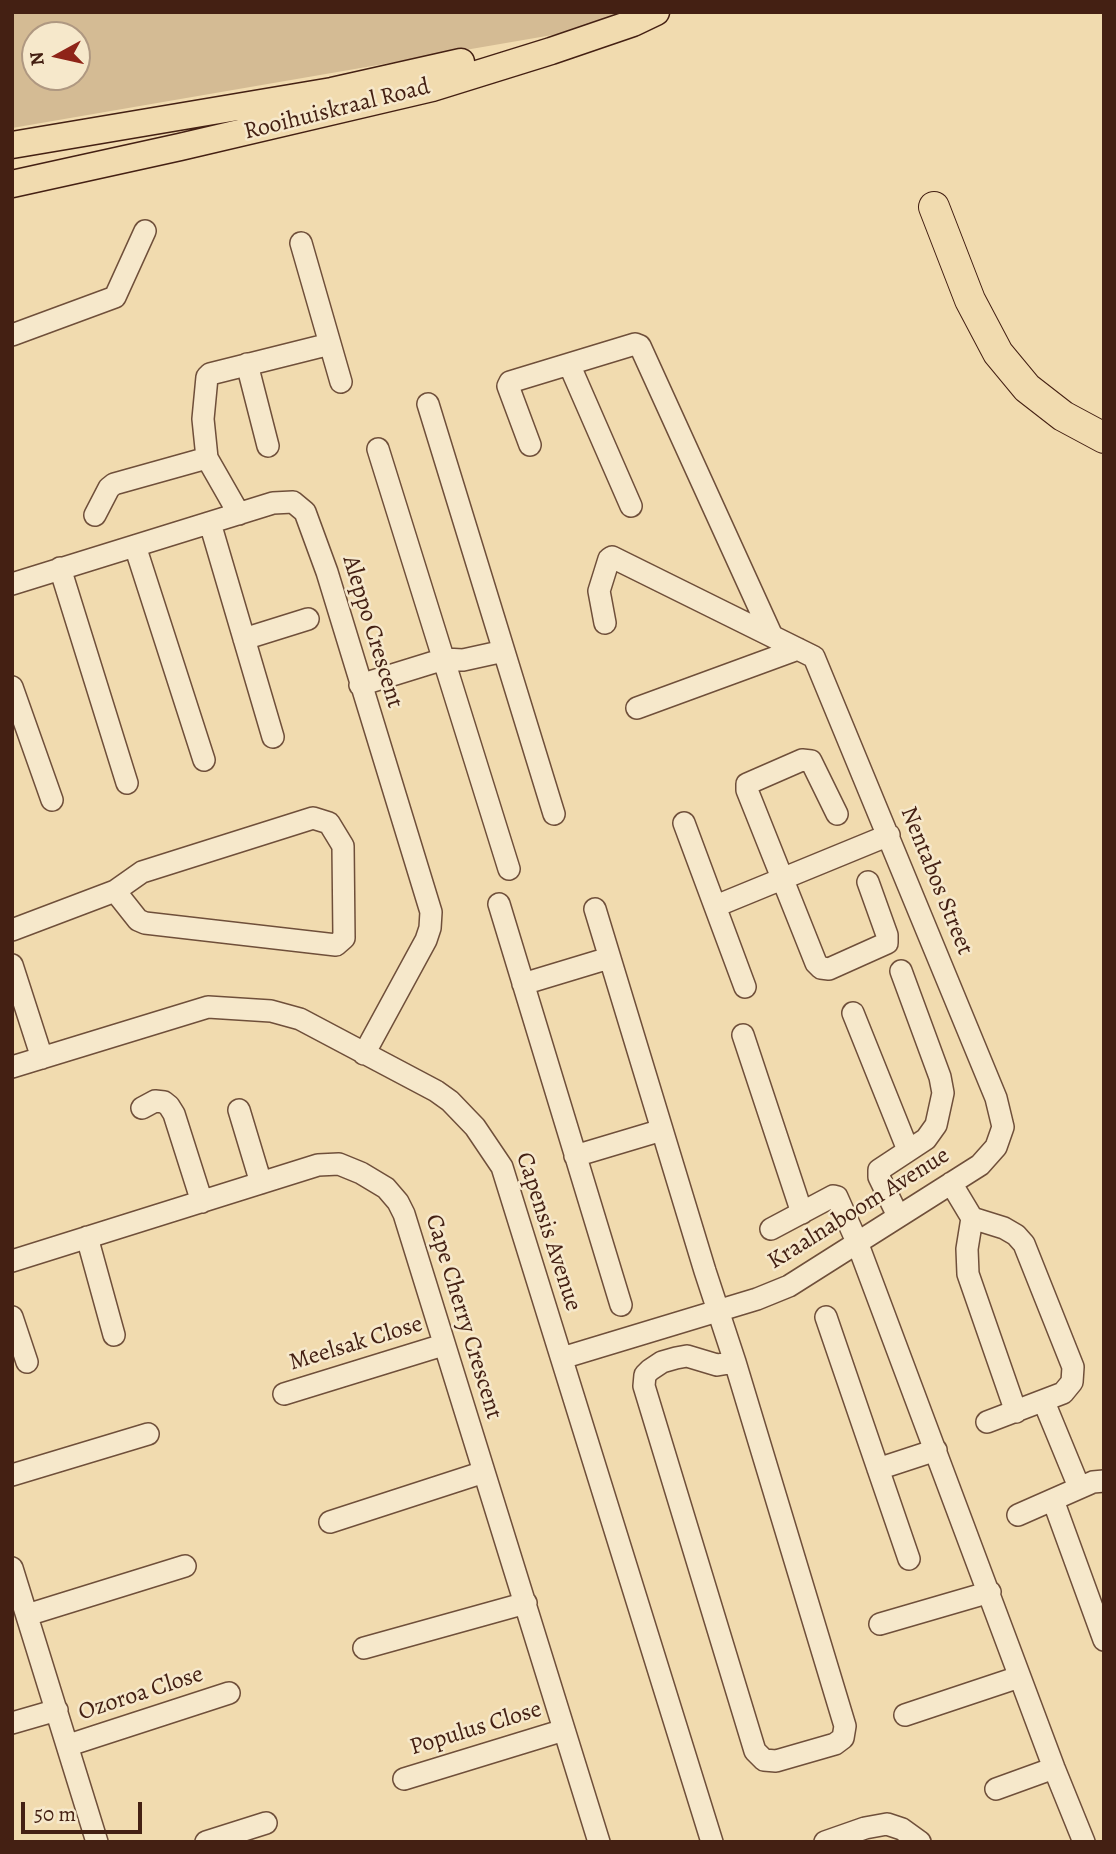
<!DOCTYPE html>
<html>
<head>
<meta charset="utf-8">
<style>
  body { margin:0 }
  #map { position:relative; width:1116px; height:1854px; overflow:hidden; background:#f1dbaf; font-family:Alegreya,serif }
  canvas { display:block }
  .frame { position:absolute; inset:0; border:14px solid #442013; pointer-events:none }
  .north { position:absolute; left:21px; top:21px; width:70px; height:70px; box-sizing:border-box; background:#f6e8cb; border:2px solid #af9881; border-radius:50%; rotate:262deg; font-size:19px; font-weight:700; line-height:28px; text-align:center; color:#442013 }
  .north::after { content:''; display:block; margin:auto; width:24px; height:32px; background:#8f2418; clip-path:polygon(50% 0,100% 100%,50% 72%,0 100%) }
  .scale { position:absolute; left:21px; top:1802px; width:121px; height:32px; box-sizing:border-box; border:4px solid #442013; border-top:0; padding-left:9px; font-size:21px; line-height:24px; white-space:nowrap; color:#442013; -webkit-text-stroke:5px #f6e8cb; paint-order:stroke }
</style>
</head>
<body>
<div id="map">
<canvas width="1116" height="1854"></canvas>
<div class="frame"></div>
<div class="north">N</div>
<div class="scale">50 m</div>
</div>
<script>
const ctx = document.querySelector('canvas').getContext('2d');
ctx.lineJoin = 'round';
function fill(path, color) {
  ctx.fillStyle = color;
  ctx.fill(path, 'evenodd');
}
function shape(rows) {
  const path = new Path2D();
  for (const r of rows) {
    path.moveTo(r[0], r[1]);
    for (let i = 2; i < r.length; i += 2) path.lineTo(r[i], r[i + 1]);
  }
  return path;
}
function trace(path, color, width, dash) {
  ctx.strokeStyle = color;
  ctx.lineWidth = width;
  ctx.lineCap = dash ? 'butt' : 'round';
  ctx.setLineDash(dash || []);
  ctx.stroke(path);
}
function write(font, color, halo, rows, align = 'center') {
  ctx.font = font + ' Alegreya,serif';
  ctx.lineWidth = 5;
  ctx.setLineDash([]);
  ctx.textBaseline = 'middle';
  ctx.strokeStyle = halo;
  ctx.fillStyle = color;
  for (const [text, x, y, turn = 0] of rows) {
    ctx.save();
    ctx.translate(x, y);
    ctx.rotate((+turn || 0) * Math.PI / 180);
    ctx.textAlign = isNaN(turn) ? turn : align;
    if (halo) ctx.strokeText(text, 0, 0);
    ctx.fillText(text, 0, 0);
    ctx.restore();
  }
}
fill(shape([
  [12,12,621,12,564,33,12,128],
  [35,35,77,35,77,77,35,77]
]), '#d4bb94');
const minor = shape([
  [301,243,341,382],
  [12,335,115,297,145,231],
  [247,364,268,446],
  [569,364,631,506],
  [428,404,554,814],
  [530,445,508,386,510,382,635,344,640,346,772,636],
  [378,449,509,869],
  [239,514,207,458,203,419,207,377,210,374,330,344],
  [95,515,109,488,114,484,207,458],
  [210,523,273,737],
  [135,546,204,760],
  [60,568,127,783],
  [12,584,273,503,293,502,305,512,327,572,431,912,430,928,426,940,364,1054],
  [244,639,308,619],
  [360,685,444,659,463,660,504,651],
  [12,687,52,800],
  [637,708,798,649],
  [837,814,811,761,802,760,747,784,747,790,816,963,821,968,829,969,887,943,887,935,868,882],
  [684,823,745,987],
  [499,904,621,1305],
  [716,906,889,835],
  [595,909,705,1271,735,1362,845,1726,843,1738,835,1744,776,1761,764,1760,755,1751,644,1386,645,1375,650,1370,662,1362,676,1358,687,1356,717,1365,735,1362],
  [12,930,115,891,142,872,313,818,329,823,343,846,344,938,336,945,145,923,138,920,115,891],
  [12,965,42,1058],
  [523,984,609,958],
  [853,1013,908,1150],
  [743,1035,802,1213],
  [12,1067,208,1007,271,1011,300,1019,436,1091,450,1101,475,1127,502,1167,712,1842],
  [142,1108,155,1101,164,1102,169,1106,174,1114,202,1202],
  [239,1110,261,1183],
  [575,1156,662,1130],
  [951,1183,972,1218,967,1249,968,1274,1016,1412],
  [898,1216,879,1177,879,1170,926,1139,936,1125,943,1093,940,1077,901,971],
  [972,1218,1004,1228,1016,1235,1024,1244,1073,1367,1072,1382,1063,1393,987,1422],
  [771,1229,833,1196,837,1197,857,1242,1054,1768,1084,1842],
  [87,1237,114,1335],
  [12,1261,318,1165,339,1164,361,1173,386,1188,398,1202,404,1214,599,1842],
  [12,1317,27,1362],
  [826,1317,909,1559],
  [562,1358,757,1299,789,1286,980,1165,996,1147,1003,1127,996,1098,814,657,612,557,609,559,599,591,605,623],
  [284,1394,443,1345],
  [1044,1402,1079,1487],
  [878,1469,936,1450],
  [12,1475,148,1434],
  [1053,1500,1104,1640],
  [1018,1515,1093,1482,1104,1481],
  [330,1522,484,1472],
  [12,1568,97,1842],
  [27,1615,185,1566],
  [880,1624,990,1592],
  [364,1648,526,1603],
  [905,1715,1019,1677],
  [12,1723,57,1710],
  [69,1745,229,1693],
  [404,1779,564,1730],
  [996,1789,1054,1768],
  [206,1842,266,1823],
  [825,1842,865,1828,887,1824,902,1829,920,1842]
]);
const major = shape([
  [12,145,332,91,461,62],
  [12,184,180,147,432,88,551,51,633,23,656,12]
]);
const highway = shape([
  [934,207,970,300,998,353,1027,388,1063,416,1104,438]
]);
trace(minor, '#6f4f3a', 24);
trace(major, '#442013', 29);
trace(highway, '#442013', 32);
trace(minor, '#f6e8cb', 21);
trace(major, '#f1dbaf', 26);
trace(highway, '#f1dbaf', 30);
write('24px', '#442013', '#f6e8cb', [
  ["Rooihuiskraal Road",337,110,-14],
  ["Aleppo Crescent",372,632,73],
  ["Nentabos Street",936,881,68],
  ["Kraalnaboom Avenue",859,1209,-32],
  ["Capensis Avenue",548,1232,72],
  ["Cape Cherry Crescent",463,1317,73],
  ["Meelsak Close",356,1344,-17],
  ["Ozoroa Close",141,1694,-18],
  ["Populus Close",476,1729,-17]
]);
</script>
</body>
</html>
